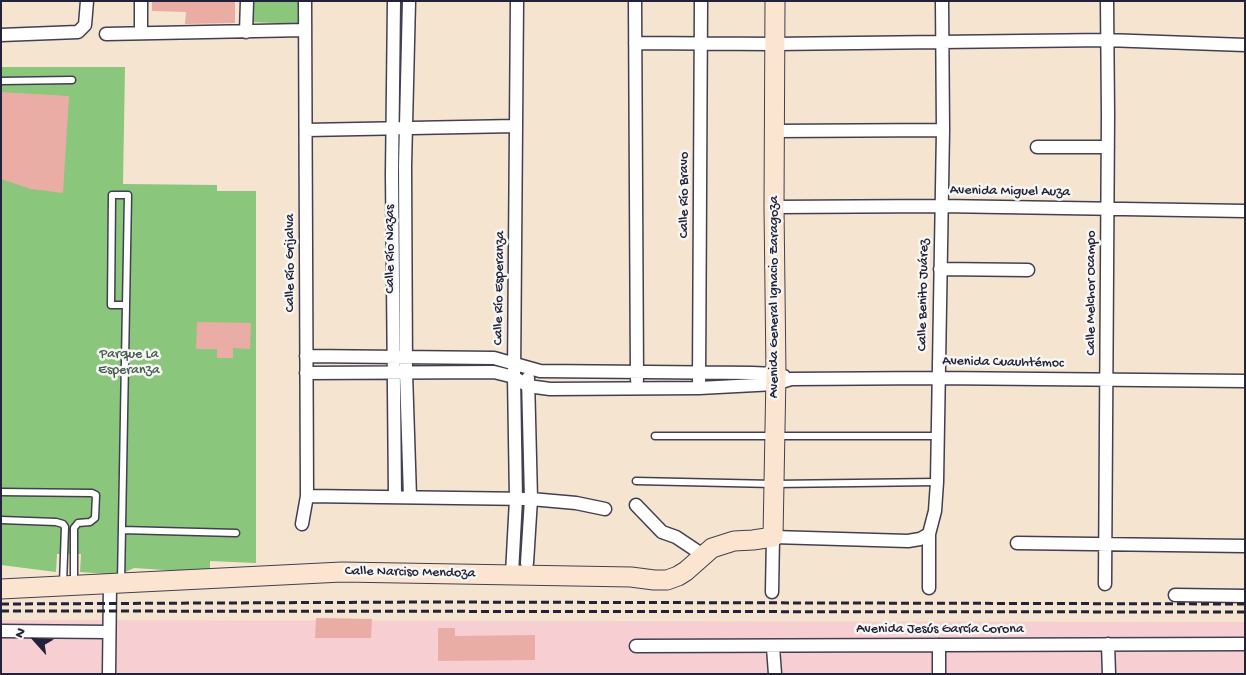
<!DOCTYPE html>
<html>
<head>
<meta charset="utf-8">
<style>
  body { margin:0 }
  #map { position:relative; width:1246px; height:675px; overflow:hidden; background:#f5e4cf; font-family:"Gochi Hand",sans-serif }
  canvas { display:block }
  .frame { position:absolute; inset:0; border:2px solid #22223b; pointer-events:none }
  .north { position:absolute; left:10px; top:615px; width:50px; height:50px; -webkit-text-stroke:4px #f6f6f2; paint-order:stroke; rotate:296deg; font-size:14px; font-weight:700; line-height:20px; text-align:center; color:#22223b }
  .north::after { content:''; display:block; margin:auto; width:18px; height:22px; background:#22223b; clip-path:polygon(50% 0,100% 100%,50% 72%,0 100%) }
</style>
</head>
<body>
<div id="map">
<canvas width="1246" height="675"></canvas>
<div class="frame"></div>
<div class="north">N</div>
</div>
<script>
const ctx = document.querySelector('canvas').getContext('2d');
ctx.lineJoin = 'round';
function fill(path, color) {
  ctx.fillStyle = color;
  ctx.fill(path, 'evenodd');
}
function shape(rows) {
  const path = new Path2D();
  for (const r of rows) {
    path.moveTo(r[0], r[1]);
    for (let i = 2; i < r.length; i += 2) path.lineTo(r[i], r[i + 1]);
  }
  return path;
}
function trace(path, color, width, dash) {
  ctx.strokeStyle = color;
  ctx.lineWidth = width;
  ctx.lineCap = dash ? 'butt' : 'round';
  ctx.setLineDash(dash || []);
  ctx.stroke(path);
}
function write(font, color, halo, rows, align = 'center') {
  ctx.font = font + ' "Gochi Hand",sans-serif';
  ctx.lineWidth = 5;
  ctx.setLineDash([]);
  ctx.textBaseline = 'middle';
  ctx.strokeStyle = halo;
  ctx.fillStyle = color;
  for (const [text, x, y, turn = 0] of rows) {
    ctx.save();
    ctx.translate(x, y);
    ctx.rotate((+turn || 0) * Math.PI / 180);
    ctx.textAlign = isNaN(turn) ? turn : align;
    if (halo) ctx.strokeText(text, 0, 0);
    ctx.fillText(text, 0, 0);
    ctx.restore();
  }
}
fill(shape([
  [1,620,1245,622,1245,674,1,674]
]), '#f7cfd2');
fill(shape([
  [250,1,300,1,300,24,249,22],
  [1,67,125,67,123,184,217,185,217,191,256,191,256,563,210,561,210,573,134,568,119,575,80,572,81,554,57,554,56,572,1,565]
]), '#8ac67b');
fill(shape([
  [152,1,235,1,235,23,185,24,186,12,152,11],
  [1,92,69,96,63,193,31,189,1,179],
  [197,322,251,323,250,349,233,348,233,358,217,358,217,349,196,349],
  [316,618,372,619,371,638,315,638],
  [438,628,455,628,455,636,535,635,535,660,438,661]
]), '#eaada5');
const lane = shape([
  [1,81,72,80],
  [655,436,937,436],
  [636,481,774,484,937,482],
  [1,492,92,493,96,495,95,518,90,522,78,523,74,528,74,584],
  [1,520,56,522,63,524,65,527,63,584],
  [122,530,236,533],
  [121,582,128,195,112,195,111,305,126,305]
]);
const street = shape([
  [394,1,392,174,395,497],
  [409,1,405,166,406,373,410,497],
  [635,1,637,380],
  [246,32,247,1],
  [141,33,141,1],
  [106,34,305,30],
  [1,35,78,32,85,25,87,1],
  [635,43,774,44,1106,40,1245,45],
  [306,130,516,126],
  [774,131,943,130],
  [1037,147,1108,147],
  [774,207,941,206,1245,211],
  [940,269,1028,270],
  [306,356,494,358,540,371,752,373,776,374,784,376],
  [306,373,494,372,514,377,528,386,550,389,699,388,775,384,791,379,937,378,1245,381],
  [699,381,701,1],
  [307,496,531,499,576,503,605,509],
  [636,505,662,532,676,537,703,555],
  [302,524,307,496,305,1],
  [1017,543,1245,546],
  [527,563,531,499,528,378],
  [512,574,516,499,514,377,517,1],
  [1105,584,1108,115,1107,1],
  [929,588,929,534,935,511,937,482,943,130,942,1],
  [772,592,773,537,908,541,920,539,929,534],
  [1175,595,1245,596],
  [1,631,108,632],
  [1108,644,1109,674],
  [939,645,939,674],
  [636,646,1245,644],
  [773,647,775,674],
  [109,674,110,584]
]);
const secondary = shape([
  [1,589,342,572,631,577,654,580,667,580,678,576,686,571,712,548,734,541,753,540,773,537,776,374,774,207,775,1]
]);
trace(lane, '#423f51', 9);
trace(street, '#423f51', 15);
trace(secondary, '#423f51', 21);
trace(lane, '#fff', 6);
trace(street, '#fff', 12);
trace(secondary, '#fce5d0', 19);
trace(shape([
  [1,604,430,602,1245,604],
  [1,611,1245,612]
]), '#22223b', 3, [8, 4]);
write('14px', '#22223b', '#f6f6f2', [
  ["Avenida Miguel Auza",1010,192,1],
  ["Calle Río Bravo",685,195,-90],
  ["Calle Río Nazas",391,249,-90],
  ["Calle Río Grijalva",291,263,-90],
  ["Calle Río Esperanza",500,288,-89],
  ["Calle Melchor Ocampo",1092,293,-90],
  ["Calle Benito Juárez",924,295,-89],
  ["Avenida General Ignacio Zaragoza",775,297,-90],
  ["Avenida Cuauhtémoc",1003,363,1],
  ["Calle Narciso Mendoza",410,573,1],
  ["Avenida Jesús García Corona",940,630]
]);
write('14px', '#465b51', '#f6f6f2', [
  ["Parque La",129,355],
  ["Esperanza",129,371]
]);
</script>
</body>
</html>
